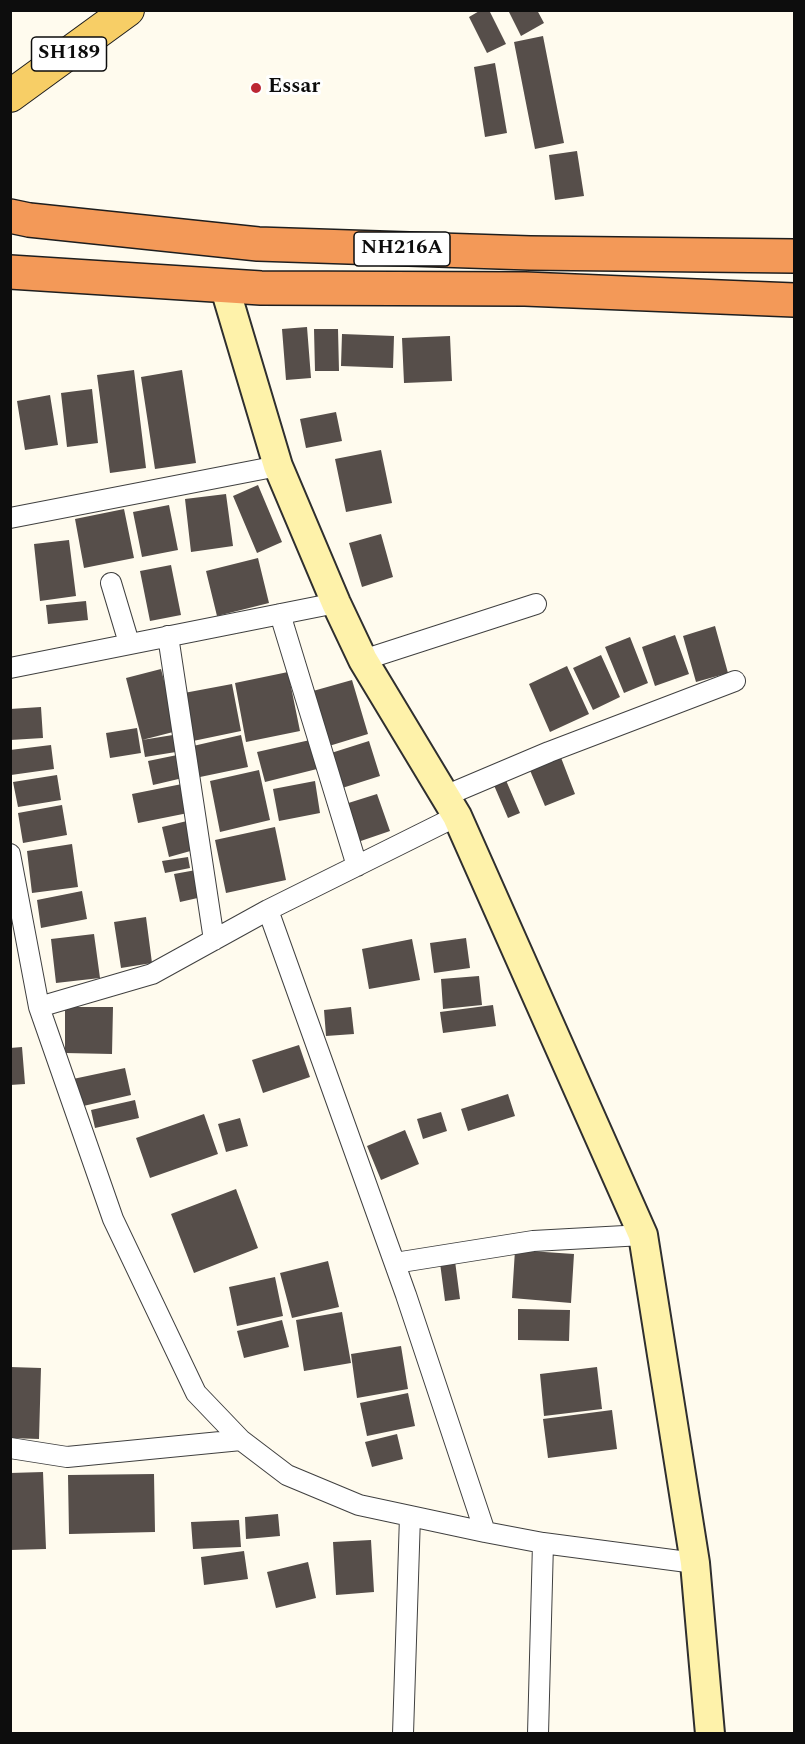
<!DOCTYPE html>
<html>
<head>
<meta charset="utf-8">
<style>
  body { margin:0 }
  #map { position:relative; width:805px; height:1744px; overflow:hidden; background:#fffbee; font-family:Spectral,serif }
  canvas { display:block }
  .frame { position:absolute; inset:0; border:12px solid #0d0d0d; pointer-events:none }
</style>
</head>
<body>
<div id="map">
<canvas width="805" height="1744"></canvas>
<div class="frame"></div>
</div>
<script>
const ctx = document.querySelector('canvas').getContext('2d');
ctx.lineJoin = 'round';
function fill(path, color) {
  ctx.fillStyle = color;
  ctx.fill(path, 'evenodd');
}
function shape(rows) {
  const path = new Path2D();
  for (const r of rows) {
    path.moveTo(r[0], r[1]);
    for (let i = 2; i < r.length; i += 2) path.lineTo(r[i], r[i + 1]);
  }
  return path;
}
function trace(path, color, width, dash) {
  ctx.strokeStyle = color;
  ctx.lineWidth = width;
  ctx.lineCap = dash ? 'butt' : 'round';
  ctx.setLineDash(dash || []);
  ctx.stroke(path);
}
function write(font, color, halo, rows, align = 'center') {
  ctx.font = font + ' Spectral,serif';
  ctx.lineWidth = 6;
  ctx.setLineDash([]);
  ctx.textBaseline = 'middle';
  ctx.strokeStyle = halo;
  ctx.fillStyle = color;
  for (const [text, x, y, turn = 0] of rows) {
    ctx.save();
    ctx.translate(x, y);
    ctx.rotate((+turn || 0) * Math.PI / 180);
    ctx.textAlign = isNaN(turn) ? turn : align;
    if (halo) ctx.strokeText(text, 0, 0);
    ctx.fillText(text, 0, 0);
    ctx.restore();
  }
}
fill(shape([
  [481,10,489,10,506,44,487,53,469,17],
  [508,10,537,10,544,23,521,36],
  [543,36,564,143,535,149,514,42],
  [495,63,507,133,485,137,474,67],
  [577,151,584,196,555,200,549,155],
  [307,327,311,378,286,380,282,329],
  [314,329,338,329,339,371,315,371],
  [342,334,394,336,393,368,341,366],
  [450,336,452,381,404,383,402,338],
  [134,370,146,468,110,473,97,375],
  [182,370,196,463,155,469,141,377],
  [92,389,98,443,67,447,61,393],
  [50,395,58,445,25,450,17,401],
  [336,412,342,441,306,448,300,419],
  [381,450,392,503,346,512,335,459],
  [258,485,282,542,257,553,233,496],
  [226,494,233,546,191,552,185,499],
  [169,505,178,550,142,557,133,512],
  [124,509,134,558,84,568,75,519],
  [381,534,393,577,362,587,349,543],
  [69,540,76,596,40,601,34,544],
  [258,558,269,603,217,616,206,571],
  [171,565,181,615,150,621,140,571],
  [86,601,88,620,48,624,46,605],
  [715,626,728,673,696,682,683,636],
  [675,635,689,674,655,686,642,647],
  [630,637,648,683,624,693,605,647],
  [601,655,620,697,593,710,573,668],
  [567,666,589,714,550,732,529,684],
  [161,669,177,731,142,740,126,678],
  [288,672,300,731,246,742,235,683],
  [352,680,368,734,329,746,313,691],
  [232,684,241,731,193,741,184,693],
  [41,707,43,738,10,740,10,709],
  [137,728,141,753,110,758,106,733],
  [179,734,182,751,145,757,142,740],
  [241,735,248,767,200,777,193,746],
  [310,740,317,769,265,782,257,752],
  [369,741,380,776,339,789,328,754],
  [51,745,54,769,11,775,10,750],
  [182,754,187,777,153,785,148,761],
  [560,755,575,794,545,806,529,768],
  [259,770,270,820,220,832,210,781],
  [57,775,61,800,18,807,13,782],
  [505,778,520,813,508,818,493,783],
  [315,781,320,813,279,821,273,789],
  [182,784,188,813,138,823,132,794],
  [377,794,390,831,355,843,342,805],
  [62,805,67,835,23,843,18,813],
  [187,821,194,850,169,857,162,827],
  [275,827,286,880,226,893,215,840],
  [72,844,78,887,32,893,27,851],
  [188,857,190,868,165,873,162,861],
  [196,870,202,897,180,902,174,874],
  [82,891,87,919,41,928,37,900],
  [146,917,152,963,121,968,114,922],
  [94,934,100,978,56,983,51,939],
  [466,938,470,968,434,973,430,943],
  [412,939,420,980,369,989,362,949],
  [479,976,482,1005,443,1009,441,979],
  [493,1005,496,1026,443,1033,440,1012],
  [65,1007,113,1007,112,1054,65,1053],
  [351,1007,354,1034,326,1036,324,1010],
  [299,1045,310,1077,263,1093,252,1060],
  [22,1047,25,1084,10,1085,10,1048],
  [125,1068,131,1095,79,1107,73,1079],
  [508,1094,515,1116,468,1131,461,1109],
  [135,1100,139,1118,95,1128,91,1110],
  [441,1112,447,1131,423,1139,417,1119],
  [204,1114,218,1154,150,1178,136,1138],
  [240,1118,248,1146,226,1152,218,1124],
  [405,1130,419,1164,381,1180,367,1146],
  [236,1189,258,1248,194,1273,171,1214],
  [515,1250,574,1254,571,1303,512,1298],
  [328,1261,339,1307,292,1318,280,1273],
  [455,1261,460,1299,445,1301,440,1263],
  [275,1277,283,1316,237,1326,229,1287],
  [518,1309,570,1310,569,1341,518,1340],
  [342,1312,351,1363,304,1371,296,1320],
  [282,1320,289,1347,244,1358,237,1331],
  [401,1346,408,1389,357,1398,351,1354],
  [10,1367,41,1368,39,1439,10,1438],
  [597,1367,602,1409,544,1416,540,1374],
  [408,1393,415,1426,367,1436,360,1403],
  [612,1410,617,1449,548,1458,543,1419],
  [397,1434,403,1459,372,1467,365,1442],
  [43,1472,46,1549,10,1550,10,1473],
  [154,1474,155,1532,69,1534,68,1475],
  [278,1514,280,1536,246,1539,245,1517],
  [239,1520,241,1547,193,1549,191,1522],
  [371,1540,374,1592,336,1595,333,1542],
  [244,1551,248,1579,204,1585,201,1557],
  [308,1562,316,1598,276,1608,267,1572]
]), '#564e4a');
const street = shape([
  [10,518,278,466],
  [111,583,129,643],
  [280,614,357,866],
  [168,636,214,940],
  [363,660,536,604],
  [10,668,336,603],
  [445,796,549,752,735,681],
  [10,854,39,1007,113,1219,196,1393,241,1440,287,1475,359,1505,485,1532,543,1543,695,1563],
  [268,910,406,1295,485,1532],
  [39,1007,152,974,268,910,457,816],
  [395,1263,533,1241,643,1235],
  [10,1448,67,1457,241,1440],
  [403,1734,410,1516],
  [538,1734,543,1543]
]);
const secondary = shape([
  [224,285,278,466,336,603,363,660,457,816,643,1235,695,1563,710,1734]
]);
const primary = shape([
  [10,96,128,10]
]);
const highway = shape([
  [10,216,29,220,258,244,530,253,794,256],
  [10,272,261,288,525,289,794,300]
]);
trace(street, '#404040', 22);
trace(secondary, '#2f2f2f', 32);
trace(primary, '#1e1e1e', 34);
trace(highway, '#1e1e1e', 36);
trace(street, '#fff', 20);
trace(secondary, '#fef2aa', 28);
trace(primary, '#f7ce66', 32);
trace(highway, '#f39958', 33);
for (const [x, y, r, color] of [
  [256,88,6,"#bc2733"]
]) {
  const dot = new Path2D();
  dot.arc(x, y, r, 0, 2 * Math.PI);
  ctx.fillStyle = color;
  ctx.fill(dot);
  trace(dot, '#fff', 2);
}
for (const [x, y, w] of [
  [69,54,75],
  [402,249,96]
]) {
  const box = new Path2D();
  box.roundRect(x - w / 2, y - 17, w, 34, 4.5);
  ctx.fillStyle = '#fff';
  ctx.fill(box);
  trace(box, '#0d0d0d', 1.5);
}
write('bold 20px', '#0d0d0d', null, [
  ["SH189",69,54],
  ["NH216A",402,249]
]);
write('bold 21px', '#0d0d0d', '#fff', [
  ["Essar",268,88]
], 'left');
</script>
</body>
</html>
